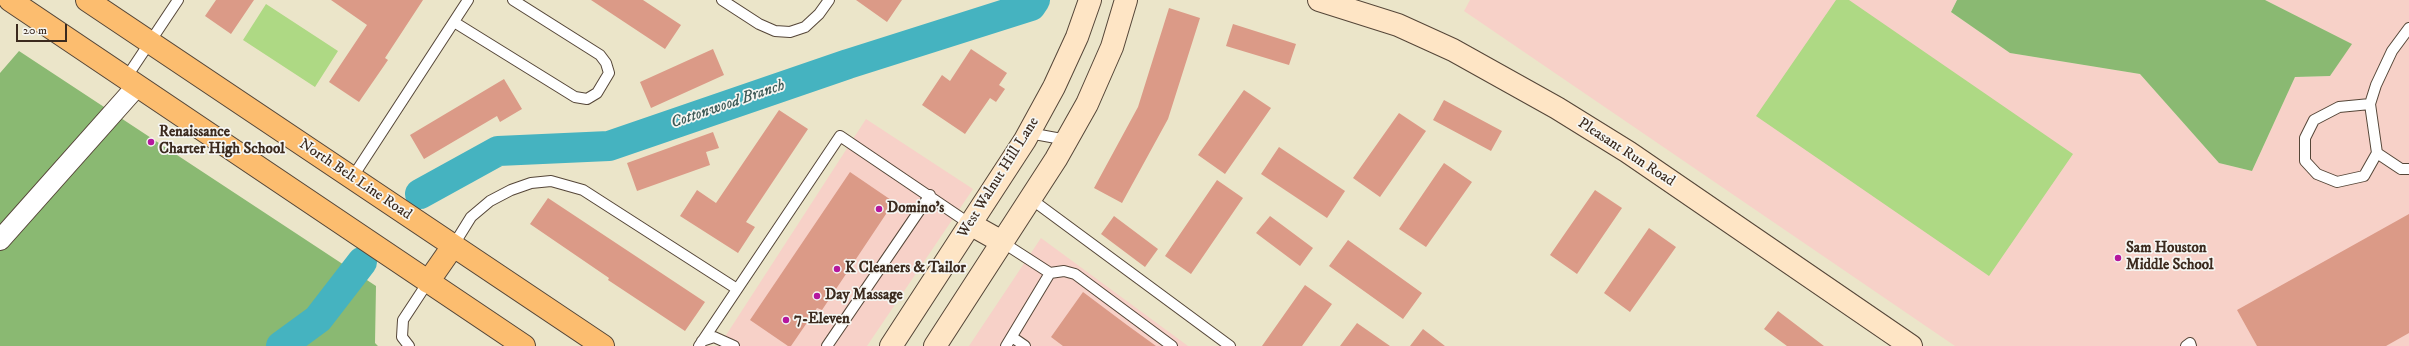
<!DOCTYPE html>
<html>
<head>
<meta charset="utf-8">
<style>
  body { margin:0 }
  #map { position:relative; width:2409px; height:346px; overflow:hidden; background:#ebe5c9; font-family:"IM FELL DW Pica",serif }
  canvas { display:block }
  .scale { position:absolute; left:16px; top:24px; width:51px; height:18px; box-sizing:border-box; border:2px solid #3b2a1e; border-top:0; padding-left:5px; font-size:12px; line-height:14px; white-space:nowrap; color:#3b2a1e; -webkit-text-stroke:3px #f6f6f2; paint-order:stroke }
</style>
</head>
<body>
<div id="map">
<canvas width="2409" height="346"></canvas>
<div class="scale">20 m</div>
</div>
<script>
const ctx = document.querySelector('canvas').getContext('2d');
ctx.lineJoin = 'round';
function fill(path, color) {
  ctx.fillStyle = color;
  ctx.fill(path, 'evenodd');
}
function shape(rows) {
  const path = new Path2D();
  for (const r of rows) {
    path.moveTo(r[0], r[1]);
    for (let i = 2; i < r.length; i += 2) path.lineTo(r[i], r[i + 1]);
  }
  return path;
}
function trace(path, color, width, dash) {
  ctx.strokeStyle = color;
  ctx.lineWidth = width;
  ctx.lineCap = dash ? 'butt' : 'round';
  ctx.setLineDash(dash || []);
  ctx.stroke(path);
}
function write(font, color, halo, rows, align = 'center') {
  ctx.font = font + ' "IM FELL DW Pica",serif';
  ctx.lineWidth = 3.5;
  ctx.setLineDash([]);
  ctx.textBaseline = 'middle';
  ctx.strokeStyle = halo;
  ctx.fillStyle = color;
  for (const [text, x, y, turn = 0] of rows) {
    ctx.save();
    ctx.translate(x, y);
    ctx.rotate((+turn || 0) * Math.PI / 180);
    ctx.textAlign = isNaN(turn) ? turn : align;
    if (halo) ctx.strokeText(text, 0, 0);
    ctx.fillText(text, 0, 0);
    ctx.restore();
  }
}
fill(shape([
  [1470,0,1957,0,1951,12,2010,53,2140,74,2219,163,2252,171,2295,77,2330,76,2351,44,2265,0,2409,0,2409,346,1955,346,1464,11],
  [866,119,973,189,867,346,719,346],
  [1041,238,1188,346,969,346]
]), '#f7d1c8');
fill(shape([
  [1836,0,1849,0,2073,154,1989,276,1756,116],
  [266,4,338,51,315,87,243,40]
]), '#aed984');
fill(shape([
  [1957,0,2265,0,2352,44,2330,76,2295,77,2252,171,2219,163,2140,74,2010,53,1951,12],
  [19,51,376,286,375,343,378,346,0,346,0,73]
]), '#8ab972');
trace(shape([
  [420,194,498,151,609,146,848,64,1031,6,1035,0],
  [281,346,318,319,362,262]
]), '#45b3c0', 30);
fill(shape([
  [216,0,254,0,231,34,205,16],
  [331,0,423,0,385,58,388,60,359,102,329,82,367,25],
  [591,0,643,0,681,25,665,49],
  [856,0,902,0,887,22],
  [1169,8,1200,18,1168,119,1122,203,1094,188,1138,107],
  [1233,24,1296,44,1289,65,1226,46],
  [713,49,724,75,651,108,640,82],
  [971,49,1007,73,999,85,1005,89,996,102,990,98,965,134,922,105,942,75,950,81],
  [504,79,522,109,500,122,497,116,424,159,410,135],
  [1244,90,1271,108,1225,174,1198,155],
  [1444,100,1502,131,1491,151,1433,120],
  [779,110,808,129,746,222,755,227,738,253,680,216,697,190,716,203],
  [1399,113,1426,131,1380,197,1353,178],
  [713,132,719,148,706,152,710,165,637,191,627,163],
  [1279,147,1345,191,1327,218,1261,174],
  [1444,163,1472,182,1426,247,1399,229],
  [850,172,894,202,822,310,817,308,791,346,788,346,750,320],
  [1217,180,1243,198,1191,274,1165,256],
  [1595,190,1622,208,1577,274,1550,255],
  [548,198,705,302,685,331,608,280,609,278,530,224],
  [2409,214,2409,333,2386,346,2257,346,2237,310],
  [1114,216,1158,249,1145,267,1101,234],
  [1270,216,1313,248,1300,266,1256,233],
  [1649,228,1676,247,1630,312,1604,293],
  [1348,240,1422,293,1403,319,1329,266],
  [1305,285,1332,304,1302,346,1262,346],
  [1083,292,1127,325,1156,346,1063,346,1051,337],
  [1778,311,1824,346,1787,346,1764,329],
  [1357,323,1390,346,1340,346],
  [1423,329,1445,346,1410,346]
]), '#db9a87');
const lane = shape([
  [722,0,759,24,775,31,790,32,805,27,819,14,829,0],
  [454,22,575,97,587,99,597,93,609,73,606,63,600,55,513,0],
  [126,78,178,0],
  [2370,104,2339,107,2314,120,2305,138,2305,161,2317,174,2337,182,2364,176,2377,153,2370,104,2376,85,2392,51,2409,28],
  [1029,133,1067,140],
  [2377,153,2401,169,2409,169],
  [352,178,468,0],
  [1031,199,1230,346],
  [1002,242,1050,273,1006,346],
  [453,246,471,217,490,201,511,190,531,183,551,181,583,190,737,289],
  [1050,273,1064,271,1075,274,1172,346],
  [1012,337,1025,346],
  [702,341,714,337,734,346],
  [409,346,402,337,403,320,428,282],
  [699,346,840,136,970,224],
  [827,346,930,195],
  [2186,346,2190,343,2191,346]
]);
const street = shape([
  [0,240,137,86]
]);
const secondary = shape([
  [1319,0,1398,25,1453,50,1557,108,1628,152,1911,346],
  [970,224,1002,242],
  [891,346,1025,140,1054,87,1077,37,1090,0],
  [935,346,1056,159,1087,104,1112,47,1126,0]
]);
const primary = shape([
  [10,0,524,346],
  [87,0,603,346],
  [428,282,453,246]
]);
trace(lane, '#554638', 12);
trace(street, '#554638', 22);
trace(secondary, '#554638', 24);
trace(primary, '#554638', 24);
trace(lane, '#fff', 10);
trace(street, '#fff', 20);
trace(secondary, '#fee5c5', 22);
trace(primary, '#fcbd6f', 22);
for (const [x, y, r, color] of [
  [151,142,4,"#b5179e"],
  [879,209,4,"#b5179e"],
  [2118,258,4,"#b5179e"],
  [837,269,4,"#b5179e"],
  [817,296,4,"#b5179e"],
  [786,320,4,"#b5179e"]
]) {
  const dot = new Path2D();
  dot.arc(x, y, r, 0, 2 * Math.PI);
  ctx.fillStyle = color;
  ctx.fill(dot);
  trace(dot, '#f6f6f2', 1.5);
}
write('bold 15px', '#3b2a1e', '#f6f6f2', [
  ["Renaissance",159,133],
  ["Charter High School",159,150],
  ["Domino's",887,209],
  ["Sam Houston",2126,249],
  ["Middle School",2126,266],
  ["K Cleaners & Tailor",845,269],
  ["Day Massage",825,296],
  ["7-Eleven",794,320]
], 'left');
write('15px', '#3b2a1e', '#f6f6f2', [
  ["Pleasant Run Road",1626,153,33],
  ["West Walnut Hill Lane",999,178,-58],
  ["North Belt Line Road",355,180,34]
]);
write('italic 16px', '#3e5a57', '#f6f6f2', [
  ["Cottonwood Branch",728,105,-19]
]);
</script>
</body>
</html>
